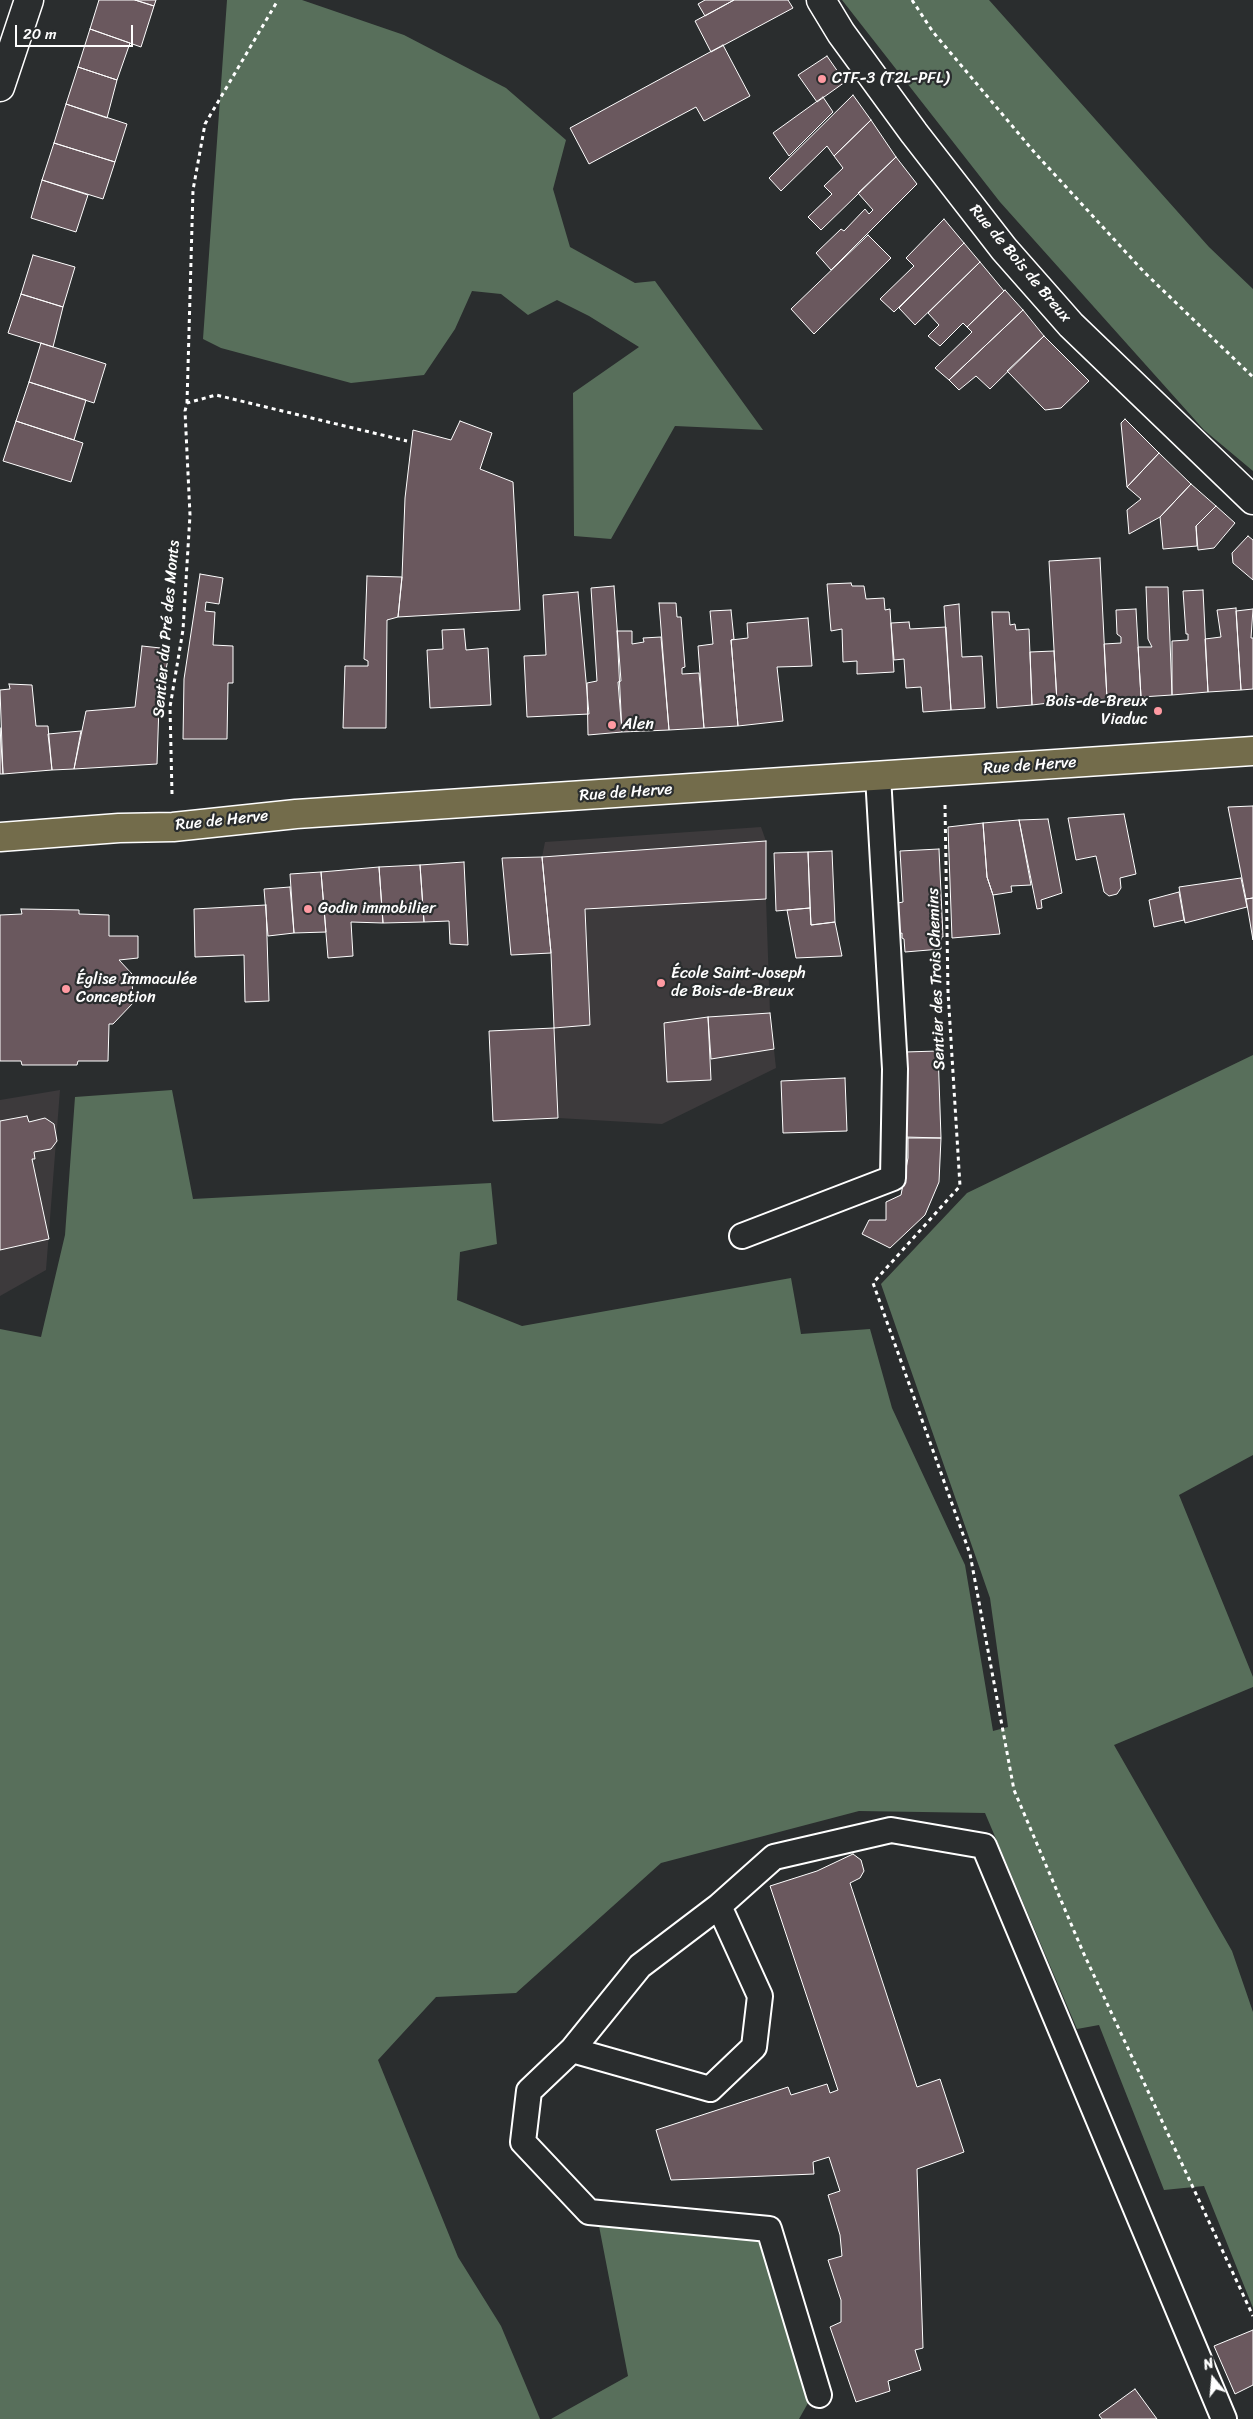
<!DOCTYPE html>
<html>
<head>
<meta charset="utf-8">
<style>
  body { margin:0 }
  #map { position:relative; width:1253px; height:2419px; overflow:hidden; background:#2a2d2e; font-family:Sriracha,sans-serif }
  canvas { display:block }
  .north { position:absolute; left:1188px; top:2354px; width:50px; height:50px; -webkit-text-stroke:4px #2a2d2e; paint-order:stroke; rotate:343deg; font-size:14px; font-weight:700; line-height:20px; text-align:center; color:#fff }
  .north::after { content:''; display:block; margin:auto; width:18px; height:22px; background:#fff; clip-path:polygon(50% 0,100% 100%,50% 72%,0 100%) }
  .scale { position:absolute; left:15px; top:25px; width:118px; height:22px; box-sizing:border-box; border:2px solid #fff; border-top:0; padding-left:6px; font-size:15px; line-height:18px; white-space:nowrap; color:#fff; -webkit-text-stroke:4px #2a2d2e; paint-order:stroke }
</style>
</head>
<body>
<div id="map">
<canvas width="1253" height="2419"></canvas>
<div class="north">N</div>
<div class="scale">20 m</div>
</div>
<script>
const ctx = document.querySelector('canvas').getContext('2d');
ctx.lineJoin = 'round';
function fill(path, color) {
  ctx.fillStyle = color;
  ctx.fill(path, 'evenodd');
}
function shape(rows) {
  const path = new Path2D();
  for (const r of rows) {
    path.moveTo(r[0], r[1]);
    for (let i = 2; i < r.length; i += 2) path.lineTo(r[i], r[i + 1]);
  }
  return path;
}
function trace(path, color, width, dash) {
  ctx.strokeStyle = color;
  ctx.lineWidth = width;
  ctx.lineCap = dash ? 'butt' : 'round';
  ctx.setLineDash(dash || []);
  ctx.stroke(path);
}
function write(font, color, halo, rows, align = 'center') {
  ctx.font = font + ' Sriracha,sans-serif';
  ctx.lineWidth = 4.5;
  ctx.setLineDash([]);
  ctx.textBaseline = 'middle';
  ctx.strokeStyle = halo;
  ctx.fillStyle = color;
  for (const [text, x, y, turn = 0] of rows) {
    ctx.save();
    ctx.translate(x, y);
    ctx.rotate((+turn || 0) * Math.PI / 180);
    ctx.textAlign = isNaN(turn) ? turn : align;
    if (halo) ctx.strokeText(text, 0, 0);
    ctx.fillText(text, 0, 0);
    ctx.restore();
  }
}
fill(shape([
  [761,827,766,841,766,899,770,1013,776,1068,662,1124,558,1118,551,953,542,857,545,842],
  [60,1090,46,1270,0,1296,0,1100]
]), '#3d3a3c');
fill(shape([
  [227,0,302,0,404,35,506,88,566,140,553,189,570,247,635,283,655,281,763,430,675,426,611,539,574,536,573,393,639,347,589,316,557,300,528,315,501,294,472,291,455,329,424,375,351,383,221,348,203,339],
  [842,0,989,0,1209,247,1253,289,1253,471,1204,430,1000,202],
  [1253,1055,1253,1455,1179,1495,1253,1677,1253,1687,1114,1745,1232,1951,1253,2012,1253,2308,1204,2186,1164,2190,1099,2025,1077,2029,985,1813,859,1811,661,1863,516,1993,436,1997,378,2060,458,2257,501,2326,540,2419,0,2419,0,1329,41,1337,65,1235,75,1097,172,1090,193,1199,491,1183,497,1244,460,1252,457,1300,522,1326,791,1278,801,1334,870,1329,892,1408,965,1565,993,1731,1008,1727,990,1598,881,1284,967,1193],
  [599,2226,768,2235,808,2403,799,2419,551,2419,628,2376]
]), '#586f5b');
const building = shape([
  [99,0,135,0,154,6,141,47,90,29,99,0],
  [135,0,156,0,154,6,135,0],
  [705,0,734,0,705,16,698,4,705,0],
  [734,0,788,0,793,8,711,52,695,21,734,0],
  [90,29,130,43,117,80,78,67,90,29],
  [723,45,750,96,704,121,696,107,589,164,570,128,723,45],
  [827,56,845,82,817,102,798,75,827,56],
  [78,67,117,80,107,118,66,104,78,67],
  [853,95,871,120,834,156,827,146,781,191,769,178,853,95],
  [823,97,833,112,789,156,773,133,823,97],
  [66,104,127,124,115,162,54,143,66,104],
  [871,120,896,157,821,230,808,217,832,194,824,186,843,168,834,156,871,120],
  [54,143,115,162,103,199,42,180,54,143],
  [896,157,917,184,831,270,816,253,841,229,844,231,865,209,869,214,873,210,858,193,896,157],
  [42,180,88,195,76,232,31,218,42,180],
  [944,219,964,243,894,312,880,299,914,266,906,258,944,219],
  [868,235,891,258,814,334,791,309,868,235],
  [964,243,980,262,915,325,899,308,964,243],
  [33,255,75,267,63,307,21,294,33,255],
  [980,262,1004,291,967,327,963,323,940,346,928,336,939,325,928,313,980,262],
  [1005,290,1023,310,949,380,935,368,972,332,967,327,1005,290],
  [21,294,63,307,53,347,8,333,21,294],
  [1023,310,1044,336,990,389,976,376,959,390,949,380,1023,310],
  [1044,336,1089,381,1061,408,1045,410,1007,371,1044,336],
  [41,343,106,364,94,403,29,382,41,343],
  [29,382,86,400,74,440,16,421,29,382],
  [1125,419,1159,453,1127,487,1121,423,1125,419],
  [16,421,83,443,71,482,3,461,16,421],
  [460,421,492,433,480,469,513,482,520,610,398,617,402,577,405,498,413,430,451,440,460,421],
  [1159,453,1191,484,1160,517,1129,534,1127,510,1141,499,1127,487,1159,453],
  [1191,484,1216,506,1196,526,1197,546,1163,549,1160,517,1191,484],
  [1216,506,1235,523,1214,548,1198,550,1196,526,1216,506],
  [1248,536,1253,540,1253,580,1233,563,1232,553,1248,536],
  [1100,558,1107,699,1057,702,1049,561,1100,558],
  [200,574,223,578,219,604,206,602,205,611,215,612,213,645,233,646,233,683,228,683,227,739,183,739,184,679,200,574],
  [367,576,402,577,398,617,387,620,386,728,343,728,345,666,368,666,368,661,364,659,367,576],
  [851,583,852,586,864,586,866,599,884,598,885,610,890,609,894,672,857,674,857,661,843,662,842,629,831,631,827,584,851,583],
  [614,586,621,681,618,682,622,732,588,735,587,683,597,681,591,588,614,586],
  [1146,587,1168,587,1172,695,1141,697,1138,647,1152,647,1148,639,1146,587],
  [1203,590,1208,692,1172,695,1172,641,1188,640,1188,634,1186,634,1183,591,1203,590],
  [578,592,589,714,527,717,524,656,546,655,543,595,578,592],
  [659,603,676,603,677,617,681,617,685,667,682,668,682,674,699,673,704,728,669,730,659,603],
  [959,604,962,657,982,656,985,708,951,710,944,606,959,604],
  [1236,608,1241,690,1208,692,1205,639,1221,637,1217,610,1236,608],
  [1136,609,1141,697,1107,699,1104,644,1121,643,1121,637,1117,634,1116,610,1136,609],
  [1253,609,1251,638,1253,638,1253,689,1241,690,1236,611,1253,609],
  [731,610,734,639,731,640,738,726,704,728,698,646,713,644,710,611,731,610],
  [992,612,1009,612,1010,625,1015,624,1016,630,1029,629,1032,705,997,708,992,612],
  [808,618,812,666,777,667,783,721,738,726,731,640,748,638,747,623,808,618],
  [909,622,910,629,946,627,951,710,923,712,921,687,906,688,904,659,894,660,891,623,909,622],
  [464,629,466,650,488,648,491,705,430,708,427,650,443,649,442,630,464,629],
  [617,631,632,631,632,644,644,642,643,638,661,637,669,730,622,732,617,631],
  [142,646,170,649,159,705,157,764,74,769,86,711,135,707,142,646],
  [1054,651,1057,702,1032,705,1030,652,1054,651],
  [9,684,32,685,36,726,48,726,52,770,3,774,0,690,10,689,9,684],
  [0,728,3,774,0,774,0,728],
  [81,731,74,769,52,770,48,734,81,731],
  [1253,806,1253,898,1246,899,1228,807,1253,806],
  [1124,814,1136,874,1120,878,1121,888,1117,894,1109,896,1104,892,1096,856,1076,860,1068,818,1124,814],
  [1048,819,1062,893,1041,900,1042,908,1037,909,1019,820,1048,819],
  [1019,820,1031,885,1011,886,1012,892,993,895,987,877,983,823,1019,820],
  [983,823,987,877,993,895,1000,934,952,938,948,827,983,823],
  [766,841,766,899,585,909,590,1025,554,1028,551,953,542,857,766,841],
  [939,849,943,937,941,937,941,949,905,952,904,939,902,938,902,933,899,934,898,903,903,902,900,851,939,849],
  [832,851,835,922,811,925,808,852,832,851],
  [808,852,810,908,776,911,774,853,808,852],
  [542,857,551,953,511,955,502,858,542,857],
  [464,862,468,945,450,944,449,921,424,922,420,865,464,862],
  [420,865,424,922,383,923,379,867,420,865],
  [379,867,383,923,351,922,353,956,328,958,321,872,379,867],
  [321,872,326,932,294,933,290,874,321,872],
  [1241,878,1247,907,1185,923,1179,887,1241,878],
  [290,887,294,933,268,936,264,889,290,887],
  [1179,892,1184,920,1154,927,1149,900,1179,892],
  [1253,898,1253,940,1246,899,1253,898],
  [266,905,269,1001,245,1002,244,955,195,957,194,909,266,905],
  [810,908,811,925,835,922,842,956,796,958,787,910,810,908],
  [21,909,79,910,79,914,109,915,109,936,138,936,138,958,119,960,132,974,133,1003,113,1024,109,1024,108,1061,78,1061,77,1065,22,1065,21,1061,0,1061,0,915,22,914,21,909],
  [770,1013,774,1049,711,1059,708,1017,770,1013],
  [708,1017,711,1080,667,1082,664,1023,708,1017],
  [554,1028,558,1118,493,1121,489,1031,554,1028],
  [938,1051,941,1138,905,1137,905,1052,938,1051],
  [845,1078,847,1131,783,1133,781,1081,845,1078],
  [27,1116,29,1122,45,1118,54,1124,57,1141,51,1149,34,1152,35,1159,32,1159,49,1239,0,1250,0,1121,27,1116],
  [908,1138,941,1138,939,1182,925,1215,890,1248,862,1234,869,1220,886,1220,886,1202,901,1195,908,1158,908,1138],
  [853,1854,861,1860,864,1871,860,1878,850,1883,917,2087,940,2079,964,2152,917,2169,923,2348,915,2350,921,2370,888,2381,890,2391,856,2402,830,2327,841,2322,841,2300,828,2260,842,2256,840,2235,828,2195,840,2191,829,2157,813,2162,814,2174,671,2180,656,2130,788,2087,791,2095,827,2084,830,2093,838,2090,770,1886,817,1871,853,1854],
  [1253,2330,1253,2385,1235,2394,1214,2346,1253,2330],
  [1135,2389,1157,2419,1102,2419,1099,2415,1135,2389]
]);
fill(building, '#6a585e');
trace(building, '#fff', 1);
const lane = shape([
  [742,1236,893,1178,895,1069,878,776],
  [719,1906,774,1857,891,1830,984,1846,1224,2419],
  [719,1906,760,1996,754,2047,710,2089,572,2050,640,1966,719,1906],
  [572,2050,529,2091,523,2142,589,2212,769,2229,819,2395]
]);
const street = shape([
  [821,0,841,33,914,133,1004,249,1071,325,1253,500],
  [0,87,29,0]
]);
const primary = shape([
  [0,837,119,828,173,827,296,814,1253,751]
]);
trace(lane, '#fff', 28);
trace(street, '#fff', 31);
trace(primary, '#fff', 31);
trace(shape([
  [912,0,933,32,1035,153,1144,272,1253,377],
  [187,403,193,190,205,124,278,0],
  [172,794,170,707,183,630,190,515,185,411,187,403,216,395,407,441],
  [945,805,948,992,960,1186,873,1283,970,1554,1014,1790,1083,1952,1253,2316]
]), '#fff', 3, [4, 4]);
trace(lane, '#2a2d2e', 24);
trace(street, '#2a2d2e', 28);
trace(primary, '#736c4b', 28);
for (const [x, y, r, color] of [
  [822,79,5,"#ff9aa2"],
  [1158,711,5,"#ff9aa2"],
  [612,725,5,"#ff9aa2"],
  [308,909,5,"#ff9aa2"],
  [661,983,5,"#ff9aa2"],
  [66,989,5,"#ff9aa2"]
]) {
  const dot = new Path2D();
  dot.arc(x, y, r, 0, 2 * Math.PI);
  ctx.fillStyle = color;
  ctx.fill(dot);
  trace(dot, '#2a2d2e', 2);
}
write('16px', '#fff', '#2a2d2e', [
  ["CTF-3 (T2L-PFL)",832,79],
  ["Bois-de-Breux",1148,702,"right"],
  ["Viaduc",1148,720,"right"],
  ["Alen",622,725],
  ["Godin immobilier",318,909],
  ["École Saint-Joseph",671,974],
  ["de Bois-de-Breux",671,992],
  ["Église Immaculée",76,980],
  ["Conception",76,998]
], 'left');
write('16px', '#fff', '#2a2d2e', [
  ["Rue de Bois de Breux",1020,264,50],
  ["Sentier du Pré des Monts",167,629,-85],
  ["Rue de Herve",1030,766,-4],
  ["Rue de Herve",626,793,-4],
  ["Rue de Herve",222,821,-6],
  ["Sentier des Trois Chemins",937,979,-92]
]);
</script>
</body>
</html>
